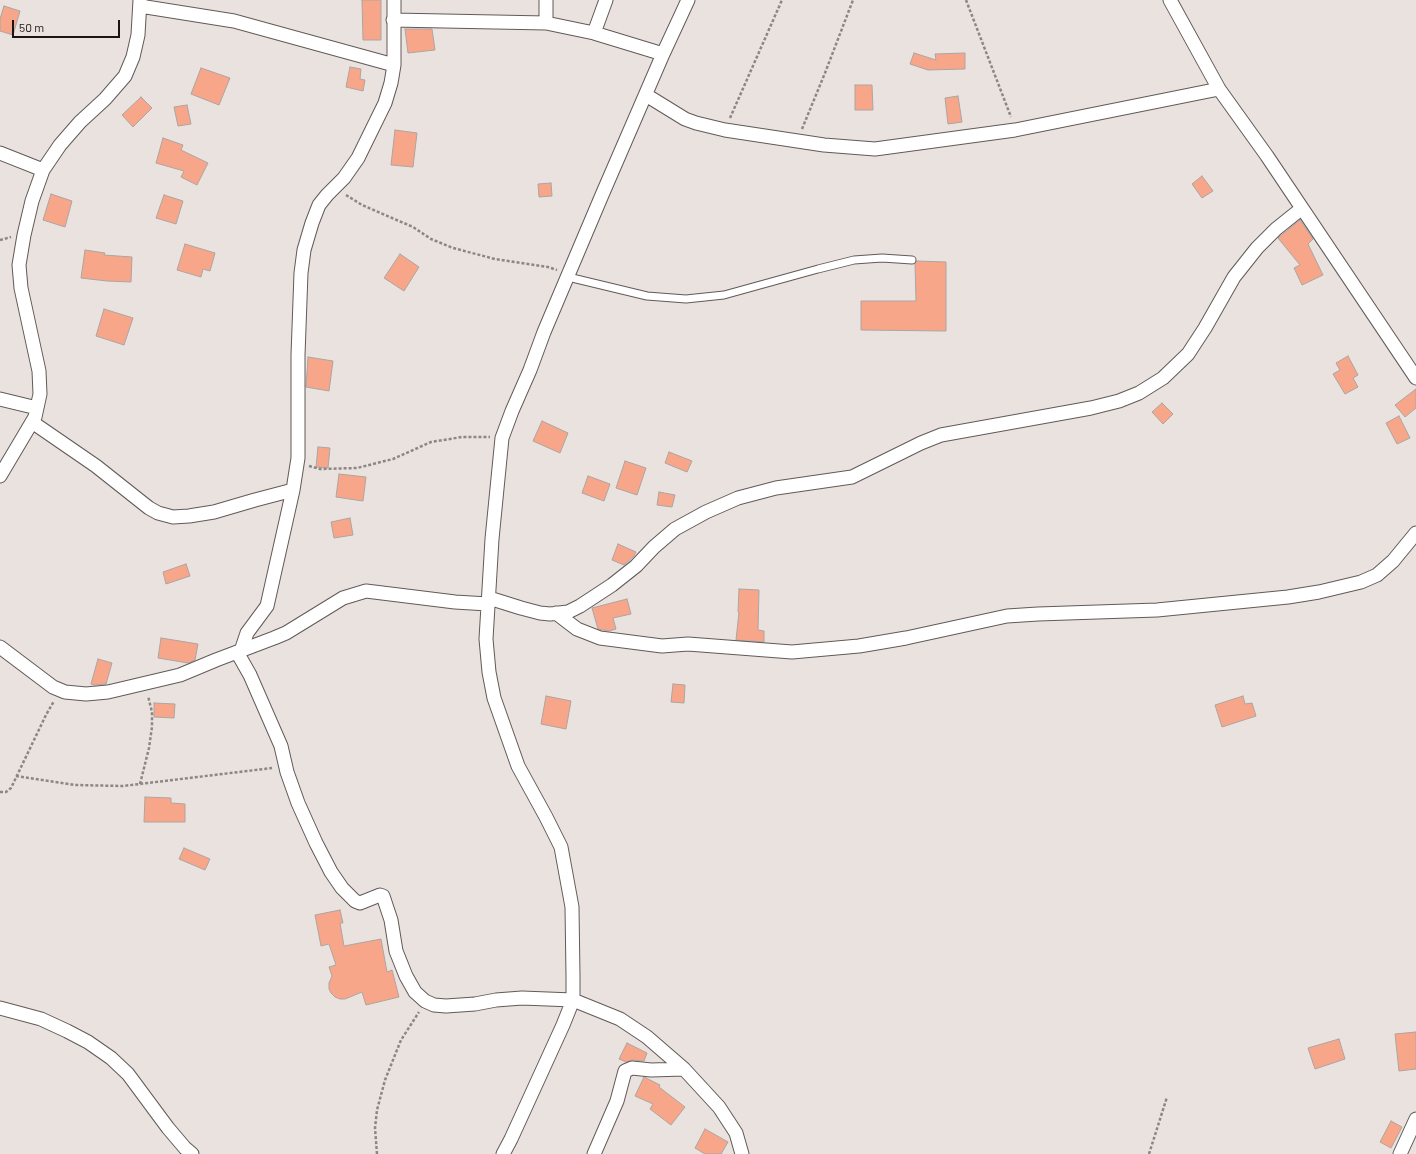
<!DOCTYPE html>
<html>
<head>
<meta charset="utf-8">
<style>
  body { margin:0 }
  #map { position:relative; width:1416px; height:1154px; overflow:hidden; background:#eae2df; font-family:Barlow,sans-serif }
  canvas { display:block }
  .scale { position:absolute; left:12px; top:20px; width:108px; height:18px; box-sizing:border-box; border:2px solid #191615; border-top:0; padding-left:5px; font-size:12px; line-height:14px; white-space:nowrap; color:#191615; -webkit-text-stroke:3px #eae2df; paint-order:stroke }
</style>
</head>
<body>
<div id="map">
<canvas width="1416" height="1154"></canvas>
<div class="scale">50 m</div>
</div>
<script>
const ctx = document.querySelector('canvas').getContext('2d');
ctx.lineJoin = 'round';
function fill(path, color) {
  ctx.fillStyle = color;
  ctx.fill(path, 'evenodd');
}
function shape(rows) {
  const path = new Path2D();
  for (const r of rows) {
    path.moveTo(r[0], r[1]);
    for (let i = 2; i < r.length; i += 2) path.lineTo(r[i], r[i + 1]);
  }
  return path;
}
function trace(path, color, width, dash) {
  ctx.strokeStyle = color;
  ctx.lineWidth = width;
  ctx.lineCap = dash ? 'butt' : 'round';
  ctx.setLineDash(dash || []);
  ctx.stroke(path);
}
const building = shape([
  [362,0,381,0,381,40,363,40,362,0],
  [4,6,20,11,13,35,0,31,0,19,4,6],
  [405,29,432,29,435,50,408,53,405,29],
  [914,53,936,60,935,54,965,53,965,69,928,70,910,64,914,53],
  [350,67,361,69,360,79,365,80,363,91,346,87,350,67],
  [201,68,230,78,219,105,191,94,201,68],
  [855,85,872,85,873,110,855,110,855,85],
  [958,96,962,122,948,124,945,98,958,96],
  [141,97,152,108,133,127,122,115,141,97],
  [187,105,191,124,178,126,174,107,187,105],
  [395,130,417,133,413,167,391,165,395,130],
  [163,138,183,145,181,150,208,163,197,185,181,177,184,171,156,163,163,138],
  [1202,176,1213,191,1202,198,1192,184,1202,176],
  [551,183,552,196,539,197,538,184,551,183],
  [51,194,72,201,65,227,43,220,51,194],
  [164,195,183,201,176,224,156,218,164,195],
  [1300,220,1313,239,1308,244,1323,275,1302,285,1294,268,1300,265,1278,238,1300,220],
  [185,244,215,253,210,271,203,269,201,277,177,270,185,244],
  [85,250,105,253,104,255,132,257,131,282,107,281,81,278,85,250],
  [400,254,419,267,404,291,384,278,400,254],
  [917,261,946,262,946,331,861,330,861,301,916,301,915,263,917,261],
  [104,309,133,318,124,345,96,336,104,309],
  [1348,356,1358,375,1353,378,1358,387,1345,394,1333,374,1340,370,1336,363,1348,356],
  [308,357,333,361,329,391,306,387,308,357],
  [1416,389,1416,408,1405,417,1395,405,1416,389],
  [1162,403,1173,414,1163,424,1152,412,1162,403],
  [1399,416,1410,438,1397,444,1386,423,1399,416],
  [542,421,568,433,560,453,533,441,542,421],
  [318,447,330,448,328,468,316,467,318,447],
  [669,452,692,461,687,472,665,463,669,452],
  [625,461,646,468,637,495,616,488,625,461],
  [339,474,366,477,363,501,336,497,339,474],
  [588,476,610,484,604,501,582,493,588,476],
  [659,492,675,495,672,507,657,505,659,492],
  [350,518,353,535,334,538,331,522,350,518],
  [618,544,636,552,634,556,624,565,612,560,618,544],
  [186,564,190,576,166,584,163,572,186,564],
  [739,589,759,590,758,630,764,631,764,642,736,640,739,612,738,612,739,589],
  [627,599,631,614,613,618,616,629,609,631,598,629,592,608,627,599],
  [161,638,198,644,195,660,188,663,158,658,161,638],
  [98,659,112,663,106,684,94,685,91,684,98,659],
  [673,684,685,685,684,703,671,702,673,684],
  [546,696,571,701,566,729,541,724,546,696],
  [1243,696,1245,704,1252,703,1256,716,1222,727,1215,705,1243,696],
  [154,703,175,704,174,718,154,717,154,703],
  [145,797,171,798,171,803,185,804,185,822,144,822,145,797],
  [184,848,210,859,205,870,179,859,184,848],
  [340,910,343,923,340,923,344,946,381,939,387,972,392,970,399,997,366,1005,362,992,345,999,340,999,335,997,331,993,329,989,329,983,332,976,329,967,336,965,329,944,321,946,315,915,340,910],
  [1416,1032,1416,1069,1399,1071,1395,1034,1416,1032],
  [1339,1039,1345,1059,1315,1069,1308,1048,1339,1039],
  [627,1043,647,1053,644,1061,632,1060,626,1062,619,1059,627,1043],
  [644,1077,660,1085,659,1087,685,1107,671,1125,650,1109,653,1104,635,1096,644,1077],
  [1391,1121,1402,1127,1391,1148,1380,1142,1391,1121],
  [705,1129,728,1142,721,1154,705,1154,695,1148,705,1129]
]);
fill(building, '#f8a68a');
trace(building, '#aca4a1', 1);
const service = shape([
  [568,277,647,296,686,299,724,295,818,269,854,260,882,258,912,260]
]);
const minor = shape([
  [1170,0,1219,89,1267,156,1416,378],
  [140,6,234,21,394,65],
  [393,20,546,23,594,33,663,54],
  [546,23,546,0],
  [594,33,606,0],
  [646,95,685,119,696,123,725,130,824,145,875,149,1015,130,1219,89],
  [0,153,43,170],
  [0,399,37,408],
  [32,422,96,466,149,508,158,513,173,517,189,516,214,512,255,500,293,490],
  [0,476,35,417,40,394,39,371,21,288,19,265,24,235,32,201,43,170,60,145,80,122,105,99,125,76,133,57,138,35,140,0],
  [489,598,521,608,540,613,550,614,568,612,580,606,612,585,636,566,654,547,675,529,706,512,738,498,776,488,852,477,921,443,941,435,1091,408,1119,401,1139,393,1163,378,1188,354,1205,328,1234,277,1257,248,1276,229,1301,209],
  [556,613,577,629,600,638,662,646,688,644,792,652,859,646,906,638,1007,616,1038,614,1157,610,1288,597,1319,592,1361,582,1377,575,1393,561,1416,533],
  [0,647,53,687,65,692,86,694,108,692,180,675,216,660,274,638,286,633,343,598,366,591,455,602,488,604],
  [241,651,247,633,267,606,293,490,298,458,298,355,301,273,304,250,312,223,319,205,327,195,344,178,358,158,385,103,391,83,394,65,394,0],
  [237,652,250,675,281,746,287,772,298,803,316,843,331,872,342,888,355,901,360,903,380,895,383,896,391,920,396,951,406,976,415,992,425,1001,434,1005,446,1006,475,1004,496,1000,522,998,573,1000,620,1019,647,1037,684,1069,719,1107,736,1133,742,1154],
  [0,1008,41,1019,67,1031,88,1042,111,1058,128,1074,168,1128,185,1148,192,1154],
  [503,1154,511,1139,563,1025,573,1000,573,976,572,907,561,847,546,817,518,766,494,698,489,672,486,639,492,539,502,438,512,411,530,370,544,332,602,195,663,54,688,0],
  [594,1154,617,1101,625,1071,632,1068,651,1070,684,1069],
  [1400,1154,1416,1119]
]);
trace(service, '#615a58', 9);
trace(minor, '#615a58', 15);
trace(shape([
  [966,0,1011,117],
  [730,118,782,0],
  [802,129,825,73,853,0],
  [346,195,362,205,413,227,431,239,453,248,495,259,548,267,557,270],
  [0,240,11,237],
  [309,466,320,469,357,468,393,459,431,442,462,437,490,437],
  [16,776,75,785,123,786,272,768],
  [140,784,149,748,152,727,152,712,148,696],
  [0,792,6,792,11,788,46,715,54,701],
  [377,1154,375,1128,377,1110,385,1080,401,1040,419,1012],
  [1149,1154,1167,1097]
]), '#8c8785', 2.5, [3, 2]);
trace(service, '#fff', 7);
trace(minor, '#fff', 13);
</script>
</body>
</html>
